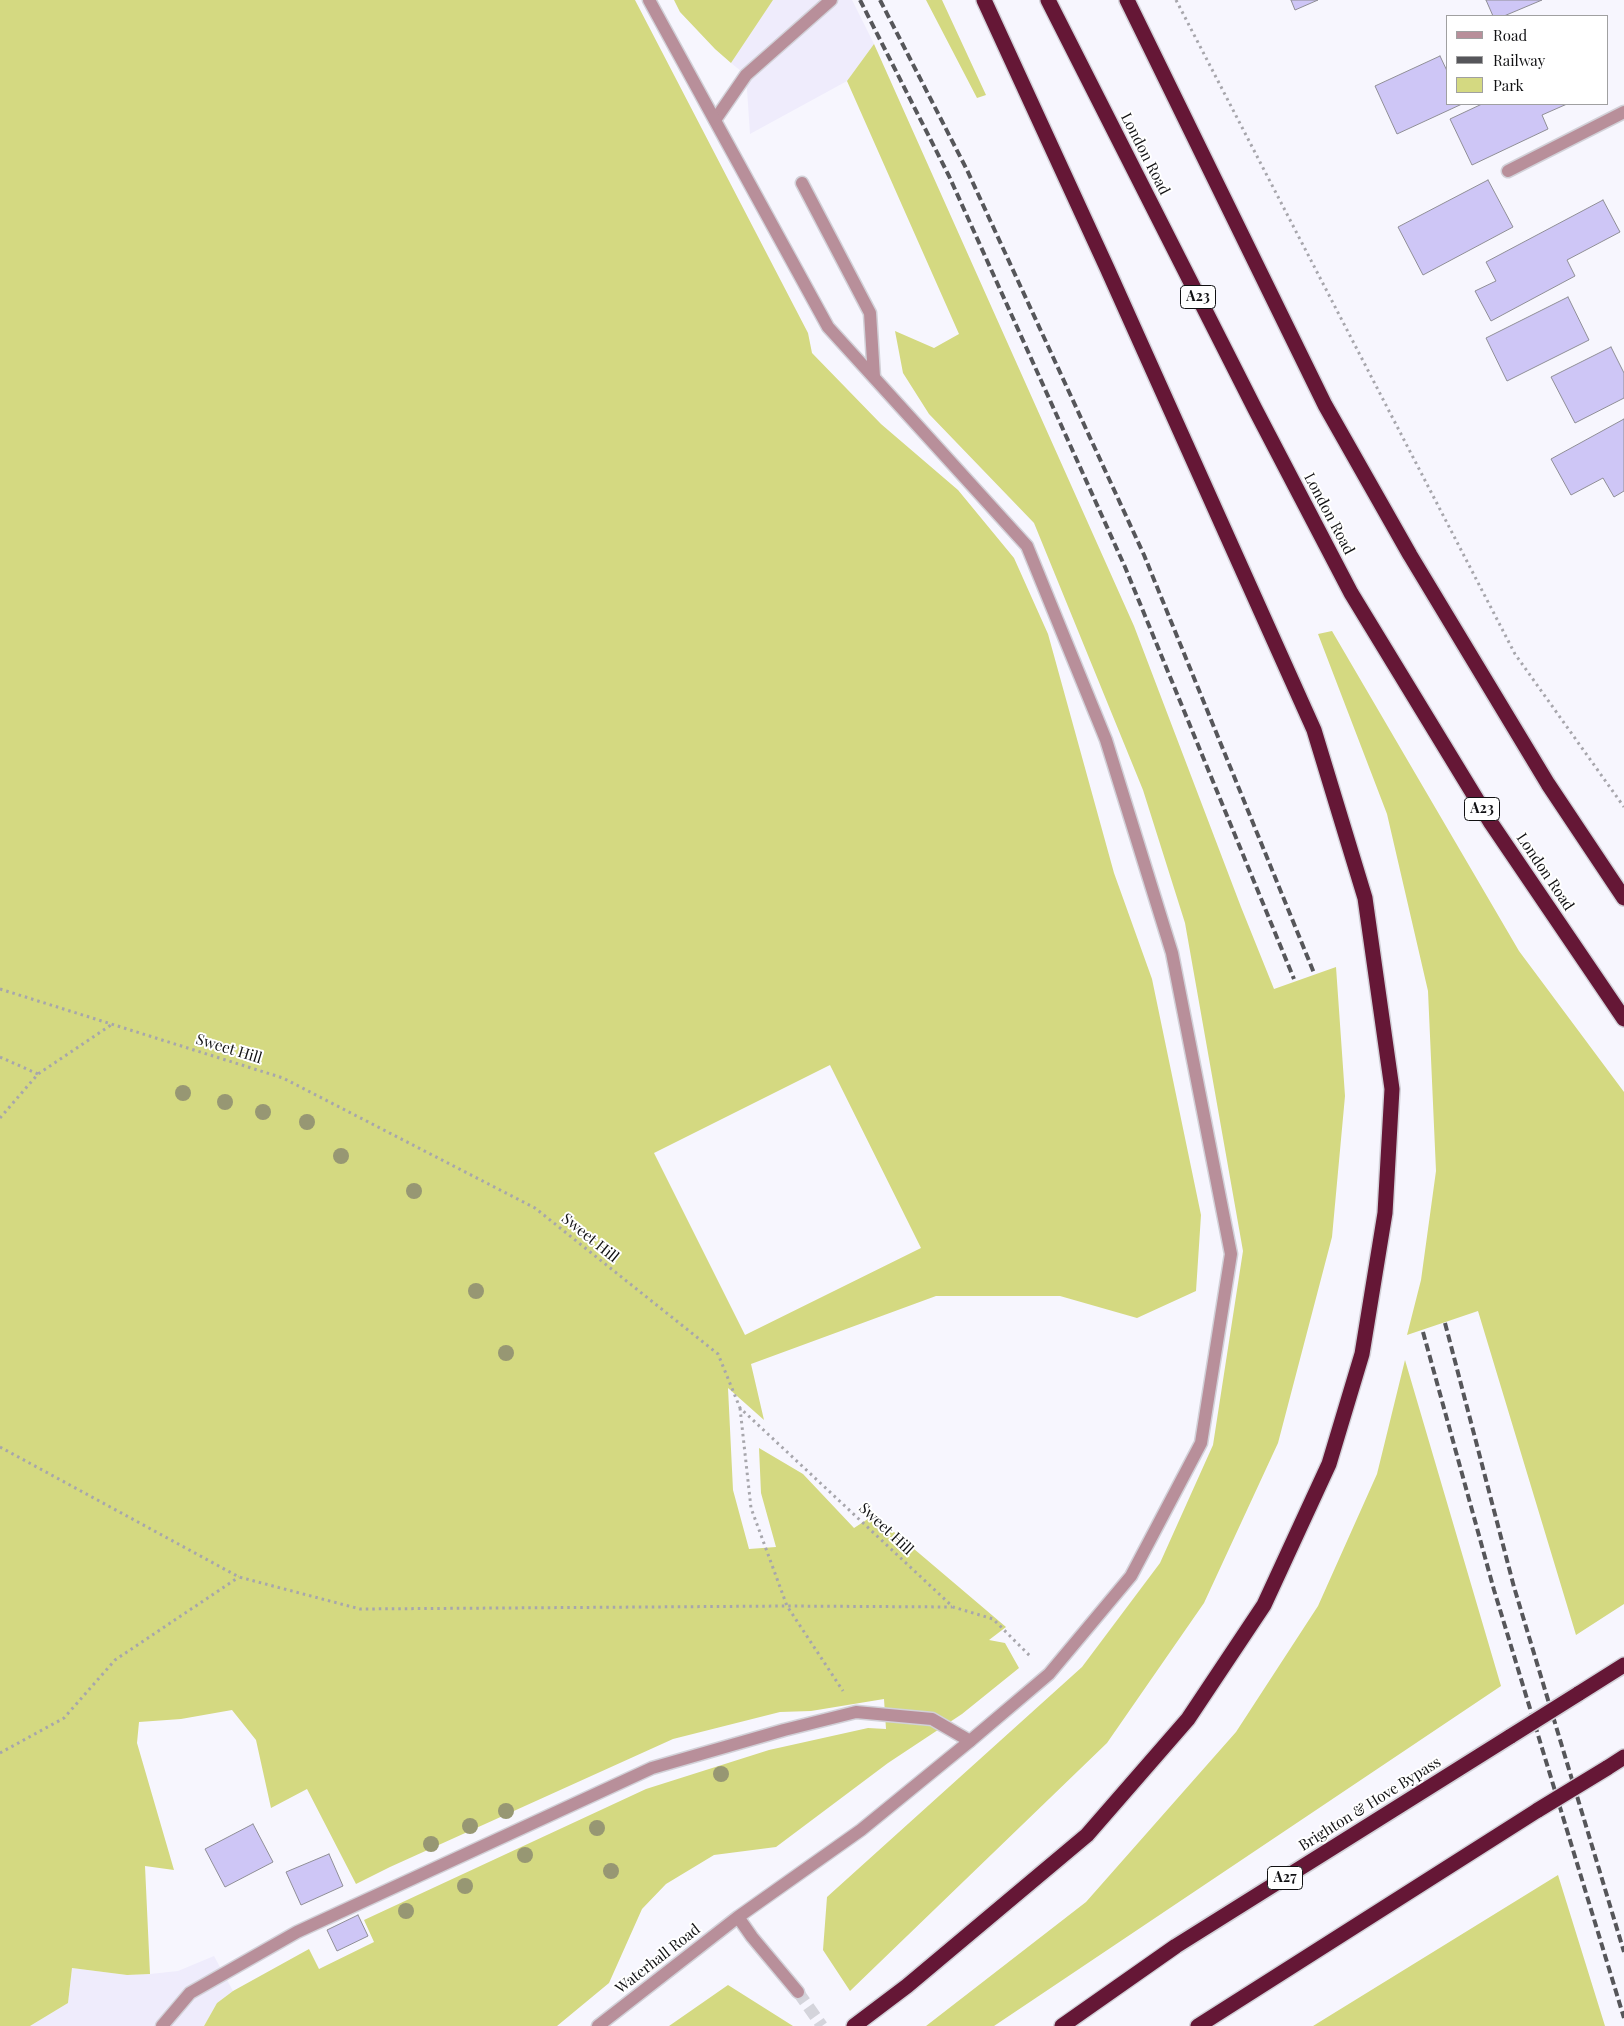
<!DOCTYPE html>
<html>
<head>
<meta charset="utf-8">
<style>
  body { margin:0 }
  #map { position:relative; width:1624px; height:2026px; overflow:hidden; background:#f7f6fe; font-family:"Playfair Display",serif }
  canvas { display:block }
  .legend { position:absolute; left:1446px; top:15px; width:162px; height:90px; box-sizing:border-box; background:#fff; border:1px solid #a0a0a1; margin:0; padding:6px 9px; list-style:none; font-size:15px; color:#111113 }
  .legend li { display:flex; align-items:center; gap:10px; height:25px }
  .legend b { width:25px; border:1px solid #a0a0a1 }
</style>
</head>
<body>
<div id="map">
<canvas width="1624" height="2026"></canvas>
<ul class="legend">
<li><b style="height:6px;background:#b88f9a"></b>Road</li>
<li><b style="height:6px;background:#56565a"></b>Railway</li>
<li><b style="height:14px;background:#d4d981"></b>Park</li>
</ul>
</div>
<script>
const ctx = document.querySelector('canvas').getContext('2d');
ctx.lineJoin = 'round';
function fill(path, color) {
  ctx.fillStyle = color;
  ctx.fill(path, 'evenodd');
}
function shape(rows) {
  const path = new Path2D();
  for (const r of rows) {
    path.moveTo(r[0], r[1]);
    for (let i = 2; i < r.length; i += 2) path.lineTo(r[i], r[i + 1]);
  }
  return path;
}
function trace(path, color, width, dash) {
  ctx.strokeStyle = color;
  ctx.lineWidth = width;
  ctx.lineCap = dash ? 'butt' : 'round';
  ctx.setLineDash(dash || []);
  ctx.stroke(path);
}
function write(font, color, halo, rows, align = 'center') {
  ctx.font = font + ' "Playfair Display",serif';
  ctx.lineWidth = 4;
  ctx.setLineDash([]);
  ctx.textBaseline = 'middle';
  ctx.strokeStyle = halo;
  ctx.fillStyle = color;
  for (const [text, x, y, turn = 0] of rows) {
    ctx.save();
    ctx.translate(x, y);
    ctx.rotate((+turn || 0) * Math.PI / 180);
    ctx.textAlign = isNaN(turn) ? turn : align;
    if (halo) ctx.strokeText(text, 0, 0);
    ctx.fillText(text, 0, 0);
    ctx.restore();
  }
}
fill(shape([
  [773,0,852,0,874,44,847,81,750,134,746,75,731,63],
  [214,1956,233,1991,217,2003,204,2026,30,2026,68,2003,72,1968,127,1975,150,1974,178,1971]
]), '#efecfc');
fill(shape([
  [0,0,635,0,808,333,812,353,881,424,958,490,1014,558,1048,634,1114,873,1152,979,1201,1215,1196,1291,1137,1318,1060,1296,936,1296,751,1364,764,1420,728,1388,733,1490,749,1549,776,1547,761,1493,759,1448,803,1474,854,1528,874,1515,1006,1627,989,1640,1005,1643,1019,1668,962,1714,888,1763,776,1847,714,1855,666,1884,642,1909,609,1983,557,2026,204,2026,217,2003,233,1991,309,1949,319,1969,374,1942,364,1920,646,1789,769,1750,868,1728,886,1729,884,1699,811,1711,780,1712,673,1739,390,1867,356,1884,307,1789,271,1808,256,1740,232,1710,181,1719,139,1722,137,1743,174,1870,145,1866,150,1974,127,1975,72,1968,68,2003,30,2026,0,2026],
  [830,1065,921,1248,745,1335,654,1153],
  [674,0,773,0,731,63,715,49,680,12],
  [926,0,942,0,986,95,977,98],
  [874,44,1134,626,1241,907,1274,989,1336,967,1345,1096,1332,1237,1278,1443,1204,1603,1107,1743,850,1991,823,1950,827,1897,1082,1667,1160,1563,1213,1445,1243,1251,1185,923,1143,790,1034,523,929,414,903,373,895,331,934,348,959,334,847,81],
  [1332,631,1519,951,1624,1092,1624,1604,1576,1635,1478,1311,1407,1335,1421,1280,1436,1171,1428,991,1387,814,1318,634],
  [1405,1360,1501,1686,994,2026,926,2026,1086,1902,1236,1732,1318,1606,1377,1474],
  [1558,1875,1605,2026,1313,2026],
  [728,1985,793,2026,669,2026]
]), '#d4d981');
const building = shape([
  [1291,0,1318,0,1295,10,1291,0],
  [1486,0,1542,0,1504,16,1493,16,1486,0],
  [1440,56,1448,73,1448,104,1462,104,1397,134,1375,86,1440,56],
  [1482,104,1567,104,1542,115,1548,129,1472,165,1450,119,1482,104],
  [1488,180,1513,227,1423,275,1398,227,1488,180],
  [1603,200,1620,232,1567,260,1575,276,1491,321,1475,291,1496,281,1486,262,1603,200],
  [1568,297,1589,340,1507,381,1486,338,1568,297],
  [1611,347,1624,373,1624,398,1575,423,1551,377,1611,347],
  [1624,419,1624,491,1614,497,1603,478,1571,495,1551,459,1624,419],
  [253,1824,273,1862,225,1887,205,1849,253,1824],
  [329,1854,343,1886,301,1905,286,1872,329,1854],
  [358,1915,368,1936,337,1951,327,1930,358,1915]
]);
fill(building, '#cec6f6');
trace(building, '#8f8e96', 1);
trace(shape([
  [798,1992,822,2026]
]), '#d4d4db', 12, [12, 6]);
const lane = shape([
  [715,120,746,75,831,0],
  [1508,171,1624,112],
  [802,183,870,313,874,377],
  [162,2026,190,1993,297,1932,652,1768,784,1730,856,1712,932,1719,970,1741]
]);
const street = shape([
  [738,1917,752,1937,798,1992],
  [598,2026,738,1917,861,1830,970,1741,1049,1674,1131,1576,1201,1443,1231,1254,1172,953,1106,740,1027,546,828,327,649,0]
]);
const highway = shape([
  [1048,0,1255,409,1351,593,1491,823,1624,1019],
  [1127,0,1325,405,1410,555,1548,784,1624,898],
  [1578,1694,1624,1665],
  [1607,1768,1624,1757],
  [854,2026,907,1986,1087,1835,1188,1719,1264,1605,1329,1464,1362,1354,1385,1213,1392,1089,1365,898,1314,730,1107,268,984,0],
  [1062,2026,1176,1946,1511,1736],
  [1198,2026,1538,1810]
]);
trace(lane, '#d2d1d8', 15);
trace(street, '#d2d1d8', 15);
trace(highway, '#d2d1d8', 18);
trace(shape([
  [1176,0,1515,654,1624,807],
  [0,989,283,1078,535,1208,718,1354,740,1408,953,1607,993,1619,1030,1656],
  [0,1057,38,1074],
  [0,1118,38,1074,111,1025],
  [740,1408,751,1508,787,1606,843,1691],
  [0,1447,239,1577,360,1609,787,1606,952,1607],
  [0,1753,64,1718,115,1660,239,1577]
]), '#a7a6ac', 3, [2.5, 4]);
trace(lane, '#b88f9a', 12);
trace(street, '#b88f9a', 12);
trace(highway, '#651736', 15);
trace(shape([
  [860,0,949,176,1125,567,1294,979],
  [880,0,967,170,1144,555,1314,973],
  [1445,1323,1514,1587,1624,1952],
  [1423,1332,1494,1590,1624,2018]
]), '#56565a', 4, [8, 4]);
const highwayBridge = shape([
  [1511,1736,1578,1694],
  [1538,1810,1607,1768]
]);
trace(highwayBridge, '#d2d1d8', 18, []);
trace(highwayBridge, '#651736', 15);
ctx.fillStyle = '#979773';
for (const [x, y] of [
  [183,1093],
  [225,1102],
  [263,1112],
  [307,1122],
  [341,1156],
  [414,1191],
  [476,1291],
  [506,1353],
  [721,1774],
  [506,1811],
  [470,1826],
  [597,1828],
  [431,1844],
  [525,1855],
  [611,1871],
  [465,1886],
  [406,1911]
]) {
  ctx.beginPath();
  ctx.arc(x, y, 8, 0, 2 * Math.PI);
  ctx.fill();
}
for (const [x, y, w] of [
  [1198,297,35],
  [1482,809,35],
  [1285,1878,35]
]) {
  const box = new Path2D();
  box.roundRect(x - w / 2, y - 11.5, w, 23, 4);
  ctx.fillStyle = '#fff';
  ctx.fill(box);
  trace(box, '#111113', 1);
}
write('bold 14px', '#111113', null, [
  ["A23",1198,297],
  ["A23",1482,809],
  ["A27",1285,1878]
]);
write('15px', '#111113', '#fff', [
  ["London Road",1145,154,63],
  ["London Road",1329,514,62],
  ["London Road",1545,872,56],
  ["Sweet Hill",229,1049,17],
  ["Sweet Hill",590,1238,39],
  ["Sweet Hill",886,1529,43],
  ["Brighton & Hove Bypass",1370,1804,-32],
  ["Waterhall Road",658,1959,-38]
]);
</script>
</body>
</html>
